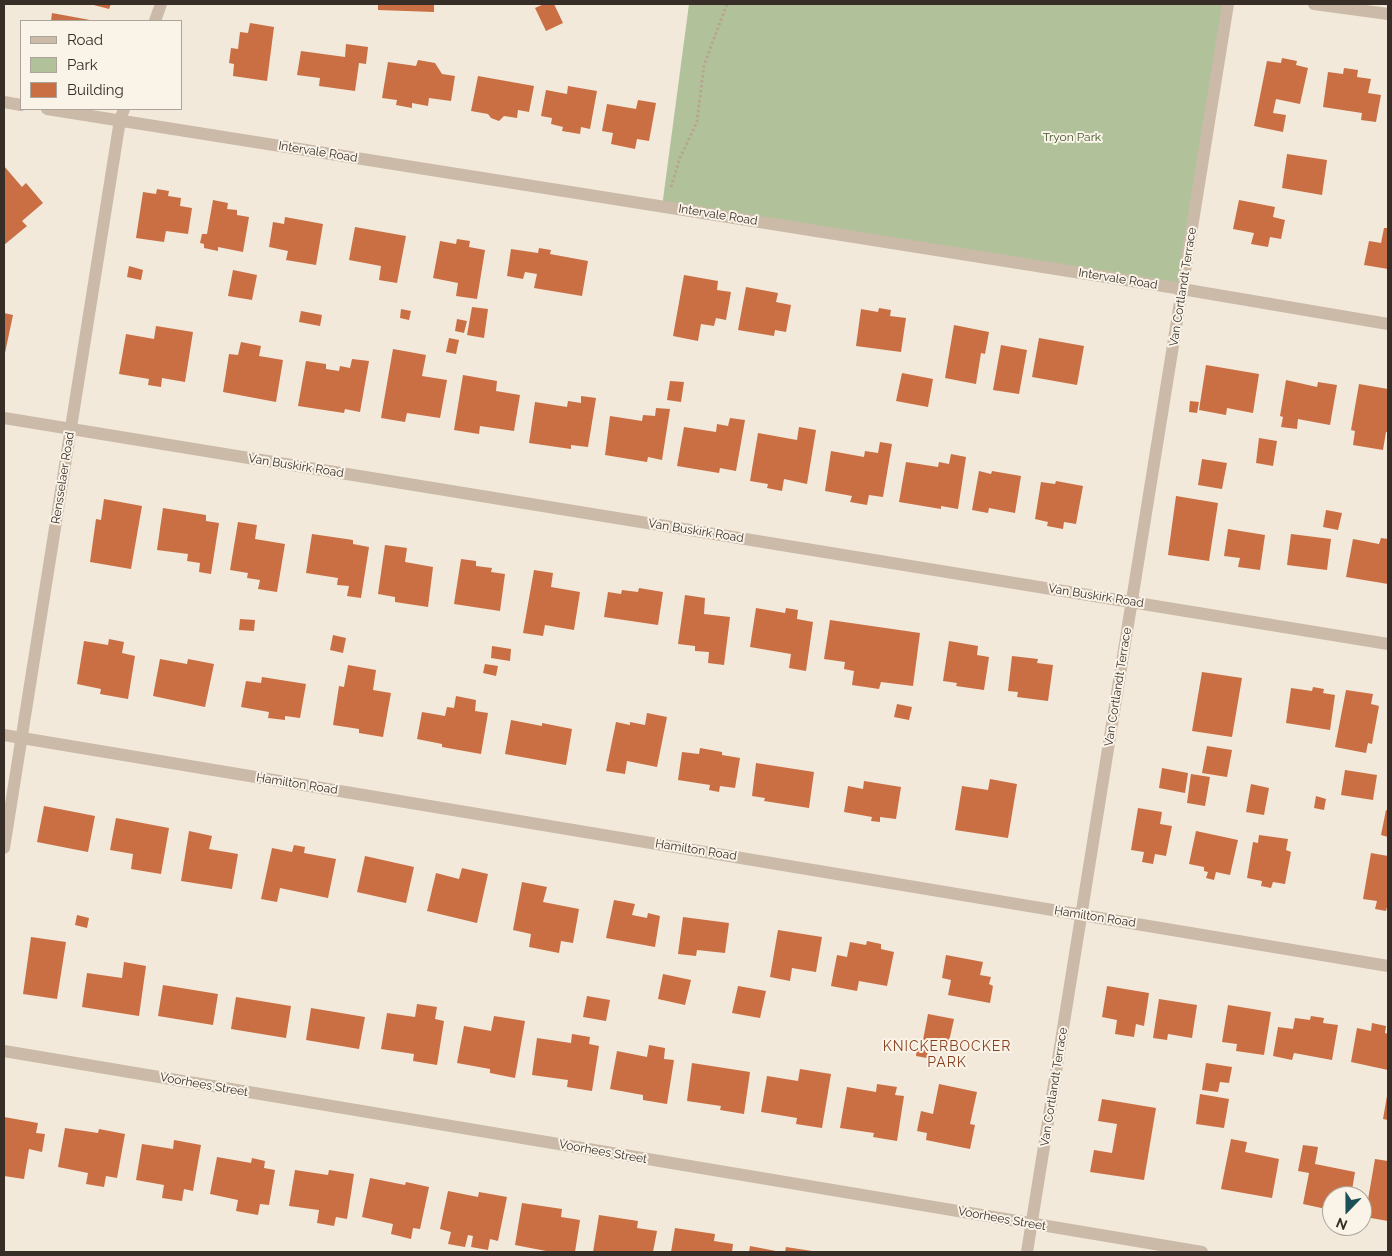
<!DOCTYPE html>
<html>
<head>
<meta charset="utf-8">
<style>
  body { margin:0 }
  #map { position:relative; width:1392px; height:1256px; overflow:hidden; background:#f2e9db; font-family:Raleway,sans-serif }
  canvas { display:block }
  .frame { position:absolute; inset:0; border:5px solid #372e28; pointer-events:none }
  .legend { position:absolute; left:20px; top:20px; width:162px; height:90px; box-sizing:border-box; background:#faf3e8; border:1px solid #aca49b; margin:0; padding:6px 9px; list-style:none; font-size:15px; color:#372e28 }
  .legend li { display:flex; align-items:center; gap:10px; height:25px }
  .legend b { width:25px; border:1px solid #aca49b }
  .north { position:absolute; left:1322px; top:1186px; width:50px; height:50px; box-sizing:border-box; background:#faf3e8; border:1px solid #aca49b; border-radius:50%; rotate:202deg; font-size:14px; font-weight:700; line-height:20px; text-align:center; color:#372e28 }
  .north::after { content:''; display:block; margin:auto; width:18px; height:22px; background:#1c5059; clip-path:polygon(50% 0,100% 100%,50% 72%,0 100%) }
</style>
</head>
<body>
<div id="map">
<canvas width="1392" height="1256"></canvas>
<div class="frame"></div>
<ul class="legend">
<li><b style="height:6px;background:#cbbaa7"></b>Road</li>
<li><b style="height:14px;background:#b1c29b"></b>Park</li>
<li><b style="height:14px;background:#c96f43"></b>Building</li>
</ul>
<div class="north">N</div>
</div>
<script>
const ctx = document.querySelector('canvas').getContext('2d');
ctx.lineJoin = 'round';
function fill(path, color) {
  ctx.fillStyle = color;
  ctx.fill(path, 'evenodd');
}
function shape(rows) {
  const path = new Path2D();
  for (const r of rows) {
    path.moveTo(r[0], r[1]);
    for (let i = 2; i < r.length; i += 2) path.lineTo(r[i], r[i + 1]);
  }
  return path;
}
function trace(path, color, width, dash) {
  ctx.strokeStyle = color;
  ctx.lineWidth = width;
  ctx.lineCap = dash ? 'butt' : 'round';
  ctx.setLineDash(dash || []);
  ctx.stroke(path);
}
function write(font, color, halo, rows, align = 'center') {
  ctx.font = font + ' Raleway,sans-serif';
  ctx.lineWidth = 4;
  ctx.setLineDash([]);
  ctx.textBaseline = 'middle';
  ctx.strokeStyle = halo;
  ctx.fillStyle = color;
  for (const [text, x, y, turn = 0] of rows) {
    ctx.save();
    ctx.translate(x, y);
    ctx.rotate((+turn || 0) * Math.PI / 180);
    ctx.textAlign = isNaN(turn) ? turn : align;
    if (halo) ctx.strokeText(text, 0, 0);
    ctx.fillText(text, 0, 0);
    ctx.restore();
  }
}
fill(shape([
  [689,4,1228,4,1182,289,662,207]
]), '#b1c29b');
fill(shape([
  [90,4,111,4,109,9],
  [378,4,434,4,434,12,378,10],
  [544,4,554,4,563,23,546,31,535,8],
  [52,13,90,20,90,21,51,21],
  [250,23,274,27,267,81,233,76,234,64,229,63,231,48,238,49,240,32,248,33],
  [346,44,368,47,366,64,359,63,355,91,319,86,320,78,297,75,301,51,345,57],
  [1282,58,1297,61,1296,65,1308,68,1300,104,1276,99,1273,113,1286,115,1283,132,1254,126,1267,61,1281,63],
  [418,60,435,63,442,74,455,76,451,101,429,98,428,106,412,103,412,108,396,105,397,100,382,98,388,62,416,66],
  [1344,68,1358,70,1357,77,1371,79,1368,93,1381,95,1376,122,1361,120,1362,113,1323,107,1328,72,1343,74],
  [478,76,534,86,529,112,518,110,517,118,504,116,499,121,491,118,488,114,471,111],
  [568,86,597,91,590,129,581,127,580,134,562,131,563,127,551,124,552,118,541,116,546,90,567,94],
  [638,100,656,103,649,141,637,139,635,149,611,144,613,133,602,131,607,104,636,109],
  [1287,154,1327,160,1322,195,1282,188],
  [4,166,22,187,26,183,43,203,22,221,27,226,4,245],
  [157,189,169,191,168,196,181,198,180,206,192,208,188,234,166,231,164,242,136,238,143,192,156,194],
  [213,200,228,203,227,209,237,210,237,215,249,217,243,252,218,247,218,251,204,248,204,244,200,243,202,234,207,234],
  [1239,200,1275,207,1273,217,1285,220,1281,239,1270,237,1268,247,1251,244,1254,233,1233,229],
  [285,217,323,224,316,265,286,260,288,251,269,247,273,222,284,224],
  [355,227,406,236,397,283,379,280,381,266,349,260],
  [1384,228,1388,228,1388,269,1364,265,1369,241,1381,243],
  [457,239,470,241,469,247,485,250,477,299,456,296,458,283,433,278,440,241,456,244],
  [539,248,551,250,550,254,588,261,582,296,534,288,537,274,525,272,523,279,507,276,511,249,538,253],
  [129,266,143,270,141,280,127,277],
  [233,270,257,275,252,300,228,296],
  [684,275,718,281,717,290,731,292,726,320,716,318,714,326,701,324,698,341,673,336],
  [746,287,778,293,776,302,791,305,786,332,775,330,774,336,738,330],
  [472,307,488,309,484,338,467,335],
  [879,308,891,310,890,316,906,318,901,352,856,346,861,309,878,312],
  [401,309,411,311,409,320,400,318],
  [301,311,322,315,320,326,299,322],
  [4,313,13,315,5,353,4,353],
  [457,319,467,321,464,333,455,331],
  [954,325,989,332,985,354,981,353,976,384,945,378],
  [156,326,193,332,185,382,162,378,161,387,148,385,149,379,119,374,126,334,154,339],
  [449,338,459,340,456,354,446,352],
  [1039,338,1084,346,1077,385,1032,377],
  [241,342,261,346,259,356,283,360,276,402,223,392,229,354,238,355],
  [1001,345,1027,350,1019,394,993,390],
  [393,349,426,355,422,376,447,380,440,418,407,413,405,422,381,418],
  [352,359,369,361,360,412,345,409,344,413,298,406,306,361,326,364,326,369,339,371,340,366,350,368],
  [1206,365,1259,374,1253,413,1227,408,1226,415,1199,410],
  [902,373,933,379,928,407,896,401],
  [463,375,497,381,496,391,520,395,514,431,480,426,479,434,454,430],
  [1286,380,1317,387,1318,382,1337,385,1330,425,1298,419,1297,429,1281,427,1283,417,1280,416],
  [670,381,684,382,681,402,667,400],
  [1359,384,1388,389,1388,432,1386,432,1383,450,1353,445,1355,431,1351,430],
  [581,396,596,398,588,447,571,445,571,449,529,443,535,402,567,407,568,401,581,403],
  [1190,401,1199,402,1197,413,1189,412],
  [656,408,670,409,662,460,648,457,647,462,605,455,610,416,642,421,643,415,655,416],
  [730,418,745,420,736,471,720,468,719,473,677,466,684,427,716,432,717,424,728,426],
  [799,427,816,430,807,484,784,479,782,491,767,488,768,484,750,481,758,433,797,440],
  [1259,438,1277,441,1273,466,1256,463],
  [880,442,892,444,883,497,869,495,867,505,850,502,852,496,825,491,831,451,864,457,865,451,878,453],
  [951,454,966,457,958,509,941,506,941,509,899,502,906,462,938,467,939,462,949,464],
  [1202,459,1227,463,1222,489,1198,485],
  [979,471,991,474,992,471,1021,476,1015,513,989,508,988,513,972,510],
  [1056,481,1083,486,1076,524,1064,522,1063,529,1047,526,1048,522,1035,519,1041,482,1055,484],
  [1176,496,1218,503,1209,561,1168,555],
  [104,499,142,506,131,569,90,562,96,519,101,520],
  [163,508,206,515,206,521,219,523,211,574,199,572,200,563,187,561,188,554,157,550],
  [1326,510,1342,513,1338,530,1323,527],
  [238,522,257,525,255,539,285,544,277,592,258,589,260,580,247,578,248,573,230,570],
  [1228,529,1265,535,1260,570,1238,567,1240,558,1224,556],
  [312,534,353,540,353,544,369,547,361,598,347,596,349,586,337,585,338,578,306,573],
  [1291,534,1331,539,1327,570,1287,565],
  [1381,538,1388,539,1388,584,1346,577,1353,539,1379,544],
  [385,545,407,548,405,562,433,567,428,607,395,602,395,597,378,594],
  [461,559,476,561,476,566,492,568,491,572,505,574,500,611,454,604],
  [534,570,553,573,551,587,580,592,574,630,545,625,543,636,523,633],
  [639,588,663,592,658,625,604,617,608,592,621,594,622,590,638,592],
  [685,595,705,598,704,614,730,617,724,665,708,663,709,652,695,651,695,646,678,644],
  [756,608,785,613,786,608,798,610,797,619,813,622,806,671,789,668,791,654,750,647],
  [240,619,255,620,254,631,239,630],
  [830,620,920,633,913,686,881,682,879,689,852,685,854,671,844,669,845,662,824,659],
  [333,635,346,638,343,653,330,650],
  [109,639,124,642,122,653,135,656,128,699,100,694,101,689,77,684,84,641,108,645],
  [949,641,978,646,977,655,989,657,984,690,956,686,957,683,943,681],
  [492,646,511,649,510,661,491,658],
  [1012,656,1038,659,1037,663,1053,665,1048,701,1017,697,1018,692,1008,691],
  [160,659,187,664,188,659,214,664,205,707,153,696],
  [485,664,498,666,496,676,483,673],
  [348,665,376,670,373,690,391,693,383,737,359,733,359,729,333,725,339,686,344,687],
  [1202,672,1242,678,1232,737,1192,731],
  [262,677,306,684,300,718,285,716,285,720,268,718,269,712,241,707,246,681,261,683],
  [1313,687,1324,689,1323,693,1335,695,1330,730,1286,723,1291,688,1312,691],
  [1346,690,1373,694,1371,704,1379,706,1372,744,1368,743,1366,753,1335,747],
  [456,696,476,700,475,711,488,713,481,754,442,747,442,744,417,739,422,712,445,716,447,707,454,708],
  [897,704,912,707,909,720,894,717],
  [647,713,667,717,657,767,627,761,625,774,606,771,616,722,630,725,630,722,645,725],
  [511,720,542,726,542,723,572,729,566,765,505,754],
  [1207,746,1232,750,1227,777,1202,773],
  [700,748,722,752,722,755,740,758,735,788,720,786,719,792,709,790,710,785,678,780,682,752,699,754],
  [756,763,814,772,809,808,764,801,765,798,752,796],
  [1162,768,1188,773,1185,793,1159,788],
  [1345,770,1377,775,1373,800,1341,795],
  [1191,774,1210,777,1205,806,1187,803],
  [990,779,1017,784,1008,838,955,830,962,786,988,790],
  [864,781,901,787,896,819,880,817,880,822,871,821,872,817,844,812,848,786,863,789],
  [1251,784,1269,788,1264,815,1246,812],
  [1316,796,1326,799,1324,810,1314,808],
  [44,806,95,816,88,852,37,842],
  [1138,808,1162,812,1160,824,1172,826,1166,856,1155,854,1153,864,1142,862,1144,852,1131,850],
  [1386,810,1388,811,1388,837,1381,835],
  [116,818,169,828,161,874,131,869,133,854,110,850],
  [189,831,212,836,209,849,238,854,232,889,181,881],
  [1196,831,1238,840,1230,875,1216,872,1214,880,1206,878,1208,872,1204,871,1204,867,1189,864],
  [1259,835,1288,839,1286,850,1291,852,1285,884,1273,882,1271,888,1261,886,1262,881,1247,878,1253,842,1258,843],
  [294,845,305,847,304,853,336,859,328,898,280,888,277,902,261,899,272,848,292,852],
  [1371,853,1388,856,1388,903,1386,911,1375,909,1377,901,1363,899],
  [365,856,414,867,406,903,357,892],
  [462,868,488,874,477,923,427,911,436,873,459,879],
  [522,882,547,887,543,902,579,909,573,943,561,941,559,953,529,947,531,934,513,930],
  [614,900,635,904,632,915,647,918,648,913,660,916,655,947,606,938],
  [77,915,89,918,87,928,75,925],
  [683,917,729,923,725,953,697,950,696,956,678,954],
  [778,930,822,937,816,972,792,968,790,981,770,977],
  [31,937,66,942,57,999,23,994],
  [867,941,881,944,881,949,894,952,887,986,859,981,857,991,831,986,837,955,847,957,850,942,866,945],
  [946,955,983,962,980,975,991,977,989,984,993,986,990,1003,948,995,951,980,942,978],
  [124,962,146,966,139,1016,82,1007,87,973,122,978],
  [663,974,691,980,685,1005,658,999],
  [163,985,218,994,213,1025,158,1016],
  [738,986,766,991,760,1018,732,1013],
  [1107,986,1149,993,1144,1026,1136,1024,1134,1037,1115,1034,1117,1020,1102,1017],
  [587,996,610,1000,606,1021,583,1017],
  [236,997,291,1006,286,1038,231,1029],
  [1159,999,1197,1005,1192,1038,1168,1034,1167,1040,1153,1038],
  [417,1004,437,1007,435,1019,444,1021,437,1065,413,1061,414,1054,381,1049,387,1013,415,1017],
  [1228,1005,1271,1012,1264,1055,1236,1051,1237,1044,1222,1042],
  [311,1008,365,1017,359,1049,306,1040],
  [928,1014,954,1019,948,1046,923,1040],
  [494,1016,525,1021,515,1078,490,1073,490,1069,457,1063,464,1026,491,1031],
  [1311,1016,1324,1018,1323,1023,1338,1025,1332,1060,1294,1053,1292,1060,1273,1056,1278,1027,1293,1029,1295,1018,1310,1020],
  [1372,1023,1386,1026,1385,1033,1388,1034,1388,1070,1351,1062,1357,1028,1371,1031],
  [572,1034,590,1037,589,1044,599,1046,592,1091,567,1087,568,1080,532,1075,537,1038,571,1043],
  [649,1045,665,1048,664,1059,674,1060,667,1104,643,1100,643,1095,610,1089,617,1051,647,1057],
  [917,1047,928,1049,927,1058,916,1056],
  [692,1063,750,1072,744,1114,720,1110,721,1106,687,1101],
  [1206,1063,1232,1067,1229,1083,1220,1082,1218,1092,1202,1090],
  [800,1069,831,1074,822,1128,796,1124,797,1118,761,1112,767,1076,798,1081],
  [877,1084,897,1087,895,1095,904,1096,897,1141,873,1137,874,1133,840,1128,847,1087,876,1092],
  [939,1084,977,1092,970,1124,975,1125,970,1149,926,1140,927,1133,917,1131,921,1111,933,1114],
  [1200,1094,1229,1099,1224,1128,1196,1124],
  [1387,1096,1388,1096,1388,1120,1383,1119],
  [1102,1099,1156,1108,1144,1180,1090,1172,1094,1150,1112,1153,1117,1124,1098,1121],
  [4,1117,38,1123,36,1133,45,1134,42,1152,29,1149,24,1179,4,1176],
  [65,1128,98,1133,99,1129,125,1134,117,1178,106,1176,104,1187,86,1184,88,1173,58,1167],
  [1231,1139,1247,1142,1245,1152,1279,1159,1272,1198,1221,1189],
  [174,1140,201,1145,193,1191,184,1189,182,1201,162,1198,164,1185,136,1180,142,1144,173,1149],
  [1303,1145,1318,1147,1315,1164,1355,1172,1351,1196,1332,1196,1332,1200,1328,1200,1326,1209,1303,1204,1309,1173,1298,1171],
  [217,1157,251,1163,252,1158,265,1161,264,1168,275,1170,269,1205,260,1204,258,1215,236,1211,238,1200,210,1194],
  [1375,1159,1388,1161,1388,1221,1365,1217],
  [295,1170,328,1175,329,1170,354,1174,347,1219,336,1217,334,1226,317,1223,319,1210,289,1206],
  [370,1178,405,1185,406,1182,429,1187,420,1229,413,1228,411,1239,391,1234,393,1224,362,1217],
  [448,1191,478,1197,479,1192,507,1197,498,1241,490,1239,488,1250,471,1247,473,1236,468,1235,465,1247,448,1244,451,1232,440,1229],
  [522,1203,562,1209,561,1217,580,1220,575,1252,546,1252,546,1251,515,1245],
  [599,1215,638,1221,637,1228,657,1231,653,1252,593,1252],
  [675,1228,715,1234,714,1241,733,1244,732,1252,671,1252],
  [750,1246,776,1251,775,1252,749,1252],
  [786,1247,812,1251,812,1252,785,1252]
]), '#c96f43');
trace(shape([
  [671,187,680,158,697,122,704,65,727,4]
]), '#b7a591', 3, [2.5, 2.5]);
trace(shape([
  [1314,4,1388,14],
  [155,21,161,4],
  [4,102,21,105],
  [47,109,1182,289,1388,324],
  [4,418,1388,644],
  [4,735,1388,966],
  [4,848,120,120,124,109],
  [4,1051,1202,1252],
  [1027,1252,1228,4]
]), '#cbbaa7', 12);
write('12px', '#42562b', '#faf3e8', [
  ["Tryon Park",1072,137]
]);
write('12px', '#372e28', '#faf3e8', [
  ["Intervale Road",318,152,9],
  ["Intervale Road",718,215,9],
  ["Intervale Road",1118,279,9],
  ["Van Cortlandt Terrace",1183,287,-81],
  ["Van Buskirk Road",296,466,9],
  ["Rensselaer Road",63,478,-81],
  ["Van Buskirk Road",696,531,9],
  ["Van Buskirk Road",1096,596,9],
  ["Van Cortlandt Terrace",1118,687,-81],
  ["Hamilton Road",297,784,9],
  ["Hamilton Road",696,850,9],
  ["Hamilton Road",1095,917,9],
  ["Voorhees Street",204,1085,10],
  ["Van Cortlandt Terrace",1054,1087,-81],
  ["Voorhees Street",603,1152,10],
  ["Voorhees Street",1002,1219,10]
]);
ctx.letterSpacing = '1px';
write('14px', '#88411f', '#faf3e8', [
  ["KNICKERBOCKER",947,1047],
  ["PARK",947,1063]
]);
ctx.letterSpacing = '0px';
</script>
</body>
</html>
